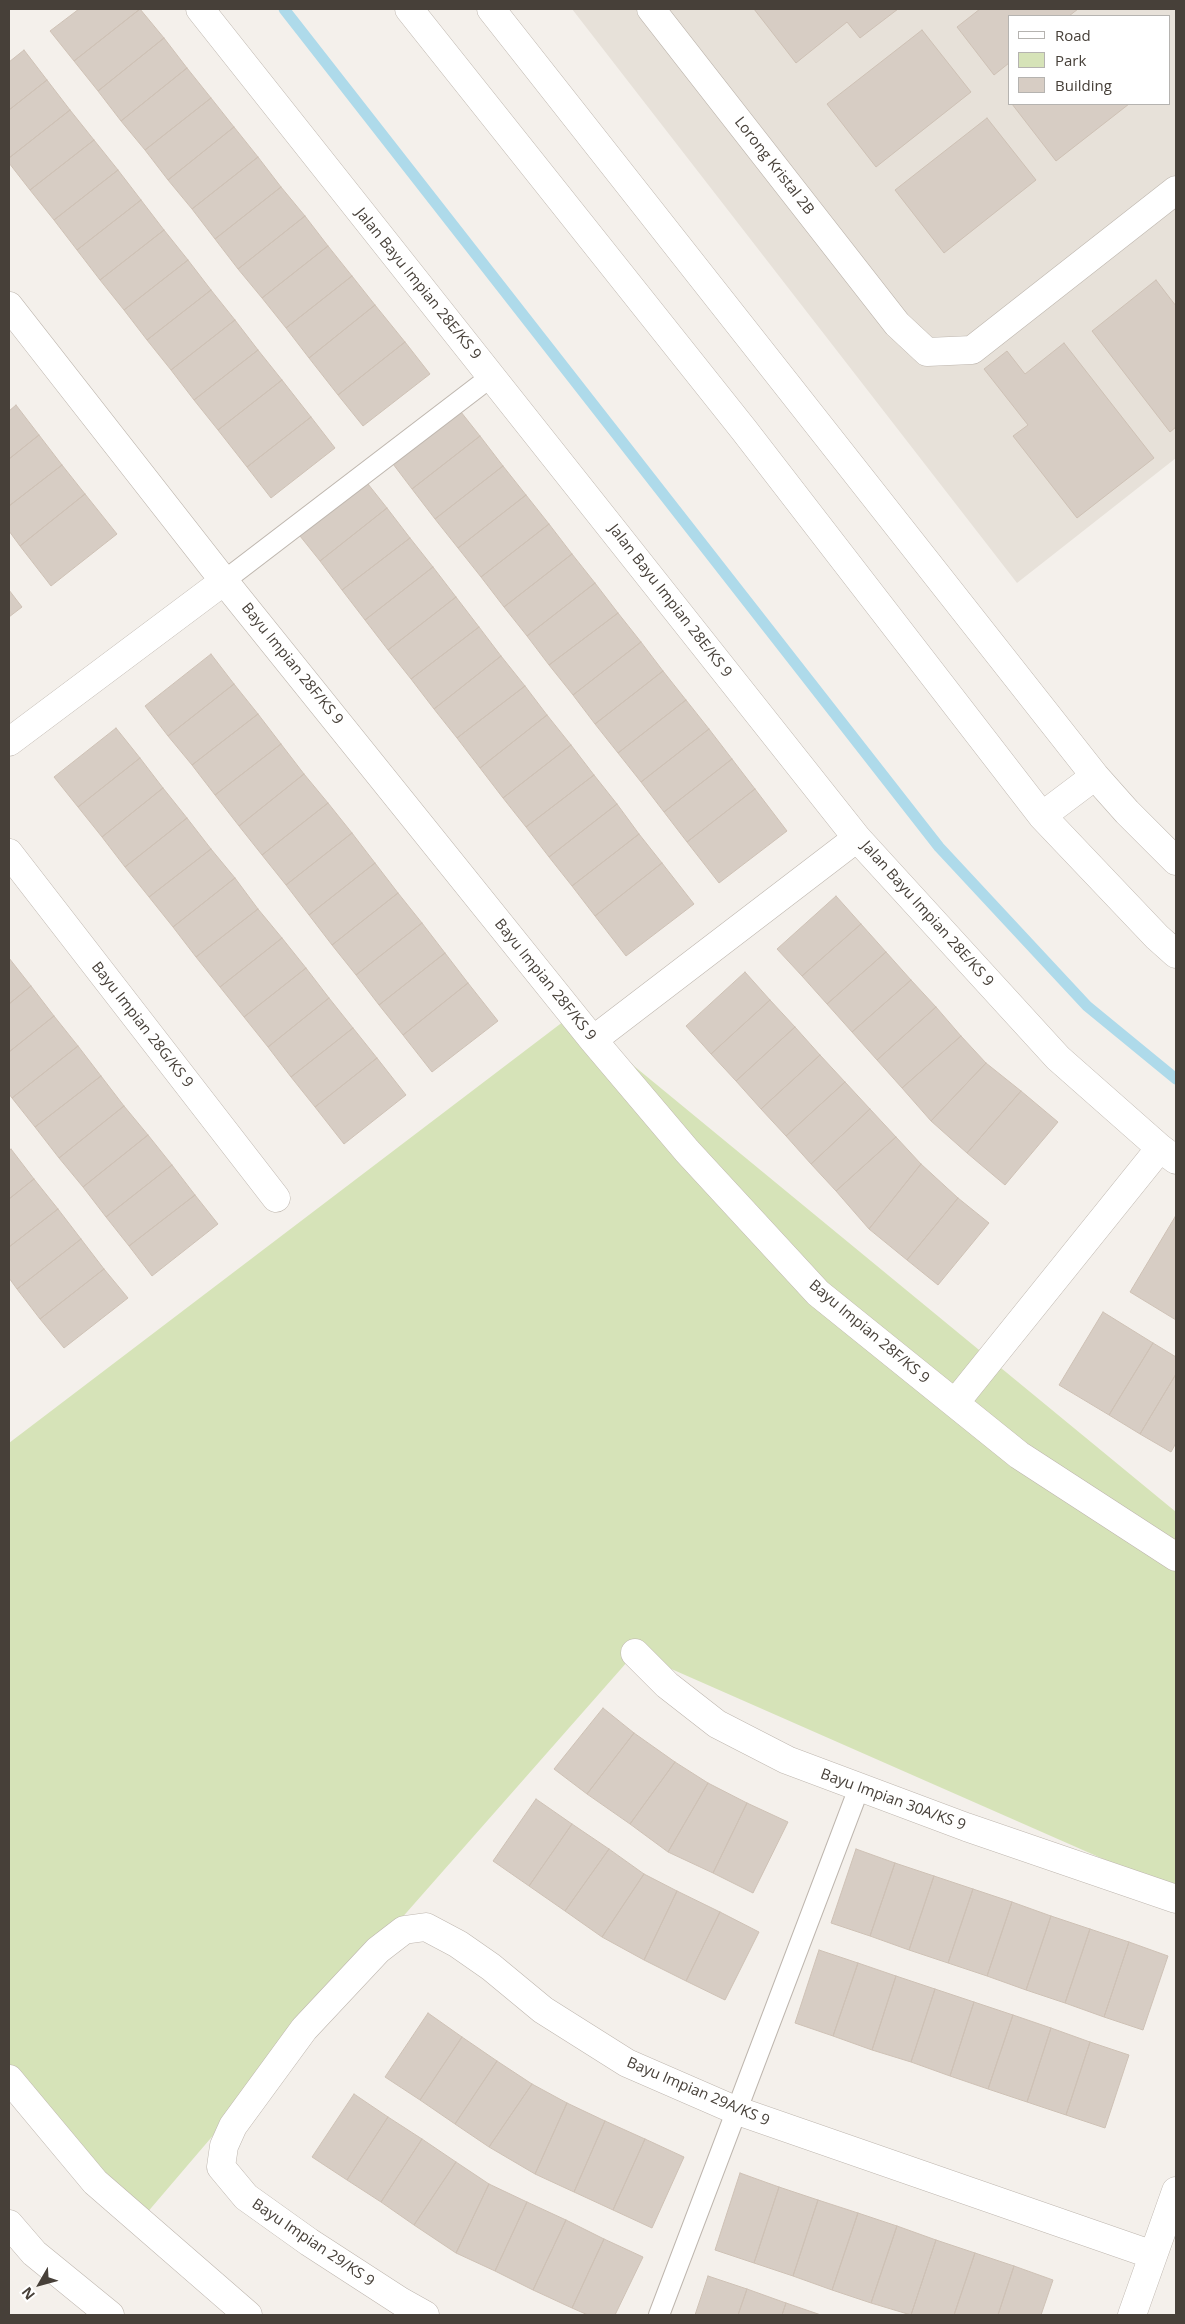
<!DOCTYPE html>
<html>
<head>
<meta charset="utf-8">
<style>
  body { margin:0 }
  #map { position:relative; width:1185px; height:2324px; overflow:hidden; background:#f4f0eb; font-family:"Open Sans",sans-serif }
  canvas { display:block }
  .frame { position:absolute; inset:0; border:10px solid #474039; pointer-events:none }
  .legend { position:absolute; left:1008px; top:15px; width:162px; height:90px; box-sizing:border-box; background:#fff; border:1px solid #b5b3b0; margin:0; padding:6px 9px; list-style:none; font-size:15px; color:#474039 }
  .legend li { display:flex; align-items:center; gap:10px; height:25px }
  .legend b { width:25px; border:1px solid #b5b3b0 }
  .north { position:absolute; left:15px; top:2259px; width:50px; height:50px; -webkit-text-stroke:4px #fff; paint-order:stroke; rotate:232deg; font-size:14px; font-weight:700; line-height:20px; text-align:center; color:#474039 }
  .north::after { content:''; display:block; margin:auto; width:18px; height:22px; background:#474039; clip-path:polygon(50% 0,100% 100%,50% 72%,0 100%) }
</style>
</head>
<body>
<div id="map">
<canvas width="1185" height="2324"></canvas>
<div class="frame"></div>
<ul class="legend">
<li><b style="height:6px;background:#fff"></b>Road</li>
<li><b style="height:14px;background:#d6e3b8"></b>Park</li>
<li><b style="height:14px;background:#d7cdc4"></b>Building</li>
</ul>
<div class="north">N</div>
</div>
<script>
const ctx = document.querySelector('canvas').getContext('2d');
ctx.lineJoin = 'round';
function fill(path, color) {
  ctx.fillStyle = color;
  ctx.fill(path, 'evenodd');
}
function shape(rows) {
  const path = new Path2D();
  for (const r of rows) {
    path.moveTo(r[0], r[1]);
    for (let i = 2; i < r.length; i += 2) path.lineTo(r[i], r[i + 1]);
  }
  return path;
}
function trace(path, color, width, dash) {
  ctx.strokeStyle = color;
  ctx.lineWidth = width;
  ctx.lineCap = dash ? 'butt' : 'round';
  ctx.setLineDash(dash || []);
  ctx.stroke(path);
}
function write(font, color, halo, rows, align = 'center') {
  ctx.font = font + ' "Open Sans",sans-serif';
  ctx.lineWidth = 4;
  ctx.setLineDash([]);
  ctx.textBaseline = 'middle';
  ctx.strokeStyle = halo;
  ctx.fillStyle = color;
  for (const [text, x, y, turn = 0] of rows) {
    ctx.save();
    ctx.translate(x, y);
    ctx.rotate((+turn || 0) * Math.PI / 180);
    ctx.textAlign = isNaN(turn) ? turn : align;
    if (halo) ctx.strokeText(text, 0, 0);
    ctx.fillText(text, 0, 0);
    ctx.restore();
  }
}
fill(shape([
  [572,9,1176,9,1176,458,1017,583],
  [1009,16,1169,16,1169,104,1009,104]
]), '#e7e1d9');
fill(shape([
  [572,1015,1176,1512,1176,1891,635,1653,304,2029,140,2221,9,2064,9,1443]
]), '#d6e3b8');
trace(shape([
  [284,9,939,847,1087,1006,1176,1079]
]), '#aedaea', 11);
const building = shape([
  [79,9,140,9,74,61,50,31,79,9],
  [140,9,164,38,98,91,74,61,140,9],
  [754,9,898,9,860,38,847,22,796,63,754,9],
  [980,9,1078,9,1069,16,1009,16,1009,63,994,75,957,27,980,9],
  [922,30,971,92,876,167,827,104,922,30],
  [164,38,187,68,121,121,98,91,164,38],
  [24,50,47,80,9,110,9,62,24,50],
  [187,68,211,98,145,150,121,121,187,68],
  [47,80,70,110,9,158,9,110,47,80],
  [211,98,234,127,168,180,145,150,211,98],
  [1012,104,1129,104,1056,161,1012,104],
  [70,110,94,140,30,190,9,163,9,158,70,110],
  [987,118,1036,180,944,253,895,190,987,118],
  [234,127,258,157,192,209,168,180,234,127],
  [94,140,118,170,54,220,30,190,94,140],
  [258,157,281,187,215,239,192,209,258,157],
  [118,170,141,200,77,250,54,220,118,170],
  [281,187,305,216,238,269,215,239,281,187],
  [141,200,164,230,100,280,77,250,141,200],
  [305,216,328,246,262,298,238,269,305,216],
  [164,230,188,260,124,310,100,280,164,230],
  [328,246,352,276,286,328,262,298,328,246],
  [188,260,211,290,147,340,124,310,188,260],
  [352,276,375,305,309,358,286,328,352,276],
  [1156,280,1176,306,1176,427,1170,432,1092,331,1156,280],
  [211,290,235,320,171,370,147,340,211,290],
  [375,305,405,342,338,395,309,358,375,305],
  [235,320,258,350,194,400,171,370,235,320],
  [405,342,430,374,363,426,338,395,405,342],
  [1064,343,1154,458,1077,518,1013,436,1028,425,984,369,1007,351,1025,374,1064,343],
  [258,350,282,380,218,430,194,400,258,350],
  [282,380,311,417,247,467,218,430,282,380],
  [16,405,39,435,9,459,9,411,16,405],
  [457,407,480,436,412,489,390,460,457,407],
  [311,417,335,448,271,498,247,467,311,417],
  [39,435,62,465,9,506,9,459,39,435],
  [480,436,503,466,435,519,412,489,480,436],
  [62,465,85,494,20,546,9,531,9,506,62,465],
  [503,466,526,495,458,548,435,519,503,466],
  [364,479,387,508,320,561,296,531,364,479],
  [85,494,117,534,51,586,20,546,85,494],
  [526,495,549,524,481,577,458,548,526,495],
  [387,508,410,538,342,590,320,561,387,508],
  [549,524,572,554,504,607,481,577,549,524],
  [410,538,433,567,365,620,342,590,410,538],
  [572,554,595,583,527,636,504,607,572,554],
  [433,567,456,597,388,650,365,620,433,567],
  [595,583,618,613,549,665,527,636,595,583],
  [9,590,22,607,9,617,9,590],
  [456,597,479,627,411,679,388,650,456,597],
  [618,613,641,642,573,695,549,665,618,613],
  [479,627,501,656,434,709,411,679,479,627],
  [641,642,663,671,595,724,573,695,641,642],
  [211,654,234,684,168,736,145,706,211,654],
  [501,656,525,686,457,738,434,709,501,656],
  [663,671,686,700,618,753,595,724,663,671],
  [234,684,258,714,192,765,168,736,234,684],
  [525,686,547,715,480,768,457,738,525,686],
  [686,700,709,729,641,782,618,753,686,700],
  [258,714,281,744,215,795,192,765,258,714],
  [547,715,571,745,503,798,480,768,547,715],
  [116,728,140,758,78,807,54,777,116,728],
  [709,729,732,759,664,812,641,782,709,729],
  [281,744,304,774,239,826,215,795,281,744],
  [571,745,594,775,526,827,503,798,571,745],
  [140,758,163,788,102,837,78,807,140,758],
  [732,759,755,789,687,842,664,812,732,759],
  [304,774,328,803,262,855,239,826,304,774],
  [594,775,617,804,549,857,526,827,594,775],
  [163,788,187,818,125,867,102,837,163,788],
  [755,789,787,831,719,883,687,842,755,789],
  [328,803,352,833,286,885,262,855,328,803],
  [617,804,639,834,572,886,549,857,617,804],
  [187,818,211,849,149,897,125,867,187,818],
  [352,833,375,863,309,915,286,885,352,833],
  [639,834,662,863,595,916,572,886,639,834],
  [211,849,235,878,173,927,149,897,211,849],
  [375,863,398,893,332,945,309,915,375,863],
  [662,863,694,904,626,956,595,916,662,863],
  [235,878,258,909,196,957,173,927,235,878],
  [398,893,422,923,356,975,332,945,398,893],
  [836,896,861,924,802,976,777,949,836,896],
  [258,909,282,938,220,987,196,957,258,909],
  [422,923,445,953,379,1005,356,975,422,923],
  [861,924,886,952,827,1004,802,976,861,924],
  [282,938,306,968,244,1017,220,987,282,938],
  [886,952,911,980,852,1032,827,1004,886,952],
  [445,953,468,983,403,1035,379,1005,445,953],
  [9,958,31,986,9,1004,9,958],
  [306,968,329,998,268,1047,244,1017,306,968],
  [745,972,770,1000,711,1054,686,1026,745,972],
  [911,980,936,1007,877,1060,852,1032,911,980],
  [468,983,498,1021,432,1072,403,1035,468,983],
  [31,986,54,1016,9,1052,9,1004,31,986],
  [329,998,353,1028,291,1077,268,1047,329,998],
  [770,1000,795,1027,736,1081,711,1054,770,1000],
  [936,1007,961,1036,902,1088,877,1060,936,1007],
  [54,1016,78,1046,12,1098,9,1094,9,1052,54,1016],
  [795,1027,820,1055,761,1109,736,1081,795,1027],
  [353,1028,377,1058,315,1107,291,1077,353,1028],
  [961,1036,986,1063,931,1121,902,1088,961,1036],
  [78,1046,101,1076,35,1127,12,1098,78,1046],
  [820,1055,845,1082,786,1136,761,1109,820,1055],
  [377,1058,406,1095,344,1144,315,1107,377,1058],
  [986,1063,1021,1091,967,1153,931,1121,986,1063],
  [101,1076,124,1106,59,1158,35,1127,101,1076],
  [845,1082,870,1109,811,1164,786,1136,845,1082],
  [1021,1091,1058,1122,1005,1185,967,1153,1021,1091],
  [124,1106,148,1135,83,1187,59,1158,124,1106],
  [870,1109,896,1137,836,1191,811,1164,870,1109],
  [148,1135,172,1165,106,1217,83,1187,148,1135],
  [896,1137,921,1164,869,1229,836,1191,896,1137],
  [11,1149,34,1179,9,1199,9,1151,11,1149],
  [921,1164,958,1198,907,1260,869,1229,921,1164],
  [172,1165,195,1195,129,1246,106,1217,172,1165],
  [34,1179,58,1209,9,1247,9,1199,34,1179],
  [195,1195,218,1224,152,1276,129,1246,195,1195],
  [958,1198,989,1223,938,1285,907,1260,958,1198],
  [58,1209,81,1239,17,1289,9,1278,9,1247,58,1209],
  [1175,1217,1176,1218,1176,1320,1130,1292,1175,1217],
  [81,1239,104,1269,40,1319,17,1289,81,1239],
  [104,1269,128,1298,64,1348,40,1319,104,1269],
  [1103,1312,1153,1343,1109,1415,1059,1385,1103,1312],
  [1153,1343,1176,1357,1176,1374,1140,1434,1109,1415,1153,1343],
  [1176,1374,1176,1443,1171,1452,1140,1434,1176,1374],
  [603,1708,634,1733,587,1794,554,1769,603,1708],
  [634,1733,675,1762,630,1824,587,1794,634,1733],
  [675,1762,708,1783,668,1852,630,1824,675,1762],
  [708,1783,747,1803,713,1873,668,1852,708,1783],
  [536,1799,572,1824,529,1886,493,1861,536,1799],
  [747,1803,788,1822,753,1893,713,1873,747,1803],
  [572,1824,609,1849,565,1911,529,1886,572,1824],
  [609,1849,644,1874,602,1937,565,1911,609,1849],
  [856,1849,895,1863,870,1936,831,1923,856,1849],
  [895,1863,934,1876,909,1950,870,1936,895,1863],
  [644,1874,677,1891,644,1960,602,1937,644,1874],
  [934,1876,973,1889,948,1963,909,1950,934,1876],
  [973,1889,1012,1902,987,1976,948,1963,973,1889],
  [677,1891,720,1912,686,1981,644,1960,677,1891],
  [1012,1902,1051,1916,1026,1990,987,1976,1012,1902],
  [720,1912,759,1932,725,2000,686,1981,720,1912],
  [1051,1916,1090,1929,1065,2003,1026,1990,1051,1916],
  [1090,1929,1129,1942,1104,2017,1065,2003,1090,1929],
  [1129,1942,1168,1956,1143,2030,1104,2017,1129,1942],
  [819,1950,858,1963,833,2036,795,2023,819,1950],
  [858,1963,896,1976,872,2050,833,2036,858,1963],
  [896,1976,935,1989,911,2062,872,2050,896,1976],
  [935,1989,974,2002,950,2076,911,2062,935,1989],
  [974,2002,1013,2015,988,2089,950,2076,974,2002],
  [428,2013,462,2037,420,2100,385,2077,428,2013],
  [1013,2015,1051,2028,1027,2102,988,2089,1013,2015],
  [1051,2028,1090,2042,1066,2115,1027,2102,1051,2028],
  [462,2037,497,2061,455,2124,420,2100,462,2037],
  [1090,2042,1129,2055,1105,2128,1066,2115,1090,2042],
  [497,2061,532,2084,489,2147,455,2124,497,2061],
  [532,2084,567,2103,535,2174,489,2147,532,2084],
  [354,2094,388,2117,347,2180,312,2157,354,2094],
  [567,2103,605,2121,574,2192,535,2174,567,2103],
  [388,2117,422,2139,381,2202,347,2180,388,2117],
  [605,2121,645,2139,613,2210,574,2192,605,2121],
  [422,2139,456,2162,414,2225,381,2202,422,2139],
  [645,2139,684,2157,652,2228,613,2210,645,2139],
  [456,2162,489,2184,456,2253,414,2225,456,2162],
  [740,2173,779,2187,754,2263,715,2250,740,2173],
  [489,2184,527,2202,495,2271,456,2253,489,2184],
  [779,2187,818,2200,793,2276,754,2263,779,2187],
  [818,2200,858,2213,832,2290,793,2276,818,2200],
  [527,2202,566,2220,533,2290,495,2271,527,2202],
  [858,2213,897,2226,871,2303,832,2290,858,2213],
  [566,2220,604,2239,572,2308,533,2290,566,2220],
  [897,2226,936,2240,911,2315,871,2303,897,2226],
  [604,2239,643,2257,615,2315,588,2315,572,2308,604,2239],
  [936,2240,975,2253,954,2315,911,2315,936,2240],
  [975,2253,1014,2266,998,2315,954,2315,975,2253],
  [1014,2266,1053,2280,1041,2315,998,2315,1014,2266],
  [708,2276,747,2289,738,2315,695,2315,708,2276],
  [747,2289,786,2303,782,2315,738,2315,747,2289],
  [786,2303,821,2315,782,2315,786,2303]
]);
fill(building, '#d7cdc4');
trace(building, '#cec1b5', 1);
const service = shape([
  [224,581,492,376],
  [659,2315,859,1788]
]);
const minor = shape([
  [200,9,857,838,1058,1058,1160,1148,1176,1160],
  [651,9,897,324,927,352,972,350,1176,190],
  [9,306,224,581,593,1040,687,1151,818,1293,1019,1455,1176,1557],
  [9,742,224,581],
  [9,853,276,1198],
  [593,1040,857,838],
  [955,1403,1160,1148],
  [635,1653,667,1685,717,1724,787,1760,966,1827,1176,1899],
  [9,2079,95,2182,248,2315],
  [9,2224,34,2253,110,2315],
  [425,2315,400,2301,309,2242,246,2197,221,2167,224,2146,233,2126,304,2029,378,1950,404,1930,426,1927,458,1944,491,1967,543,2010,627,2063,735,2110,1153,2255],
  [1132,2315,1176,2191]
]);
const tertiary = shape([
  [409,9,744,430,1042,816,1157,937,1176,954],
  [491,9,1095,776,1127,812,1176,861],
  [1042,816,1095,776]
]);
trace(service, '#beb6ae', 22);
trace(minor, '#beb6ae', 29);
trace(tertiary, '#beb6ae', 29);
trace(service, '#fff', 20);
trace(minor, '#fff', 28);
trace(tertiary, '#fff', 28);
write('15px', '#474039', '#fff', [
  ["Lorong Kristal 2B",774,166,52],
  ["Jalan Bayu Impian 28E/KS 9",418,284,51],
  ["Jalan Bayu Impian 28E/KS 9",670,601,52],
  ["Bayu Impian 28F/KS 9",292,664,51],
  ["Jalan Bayu Impian 28E/KS 9",927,914,48],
  ["Bayu Impian 28F/KS 9",545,980,51],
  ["Bayu Impian 28G/KS 9",142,1025,52],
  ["Bayu Impian 28F/KS 9",869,1332,40],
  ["Bayu Impian 30A/KS 9",893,1800,20],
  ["Bayu Impian 29A/KS 9",698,2092,23],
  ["Bayu Impian 29/KS 9",313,2243,34]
]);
</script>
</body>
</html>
